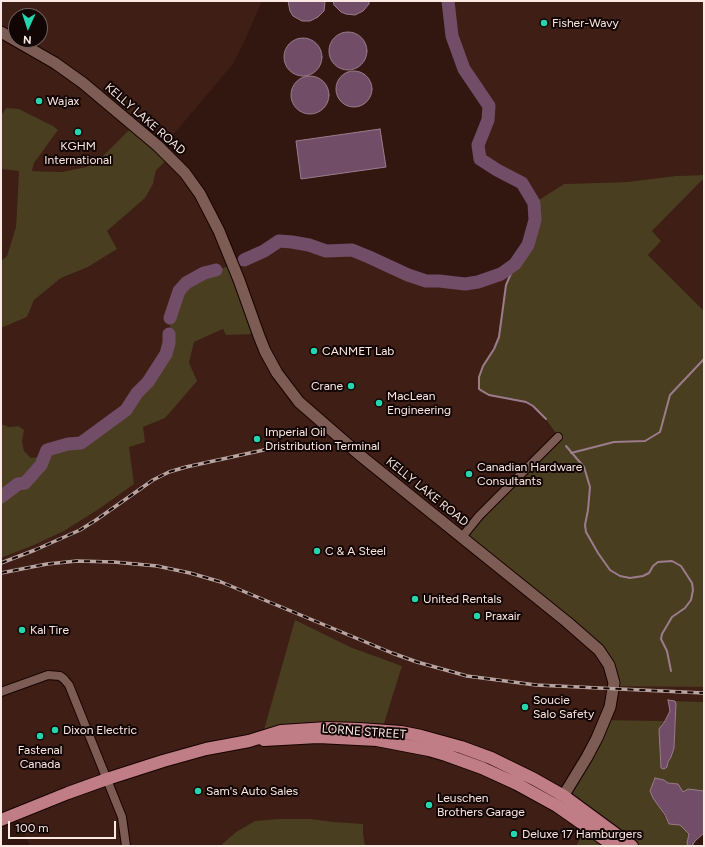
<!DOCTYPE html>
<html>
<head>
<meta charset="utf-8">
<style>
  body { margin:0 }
  #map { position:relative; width:705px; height:847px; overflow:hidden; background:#321711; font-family:Figtree,sans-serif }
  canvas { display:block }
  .frame { position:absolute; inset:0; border:2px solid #fce8e3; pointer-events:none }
  .north { position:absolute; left:8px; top:8px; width:40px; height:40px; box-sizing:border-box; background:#120604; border:1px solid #70605d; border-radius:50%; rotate:183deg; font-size:11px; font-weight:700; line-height:16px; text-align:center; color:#fce8e3 }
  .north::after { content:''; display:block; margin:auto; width:14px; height:18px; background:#25d5ae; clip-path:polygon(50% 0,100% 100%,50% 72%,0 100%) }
  .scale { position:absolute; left:8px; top:821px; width:108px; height:18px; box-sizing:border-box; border:2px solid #fce8e3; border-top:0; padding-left:5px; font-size:12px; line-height:14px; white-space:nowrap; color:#fce8e3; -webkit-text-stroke:3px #120604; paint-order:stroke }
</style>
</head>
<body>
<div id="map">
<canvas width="705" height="847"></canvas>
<div class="frame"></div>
<div class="north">N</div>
<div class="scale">100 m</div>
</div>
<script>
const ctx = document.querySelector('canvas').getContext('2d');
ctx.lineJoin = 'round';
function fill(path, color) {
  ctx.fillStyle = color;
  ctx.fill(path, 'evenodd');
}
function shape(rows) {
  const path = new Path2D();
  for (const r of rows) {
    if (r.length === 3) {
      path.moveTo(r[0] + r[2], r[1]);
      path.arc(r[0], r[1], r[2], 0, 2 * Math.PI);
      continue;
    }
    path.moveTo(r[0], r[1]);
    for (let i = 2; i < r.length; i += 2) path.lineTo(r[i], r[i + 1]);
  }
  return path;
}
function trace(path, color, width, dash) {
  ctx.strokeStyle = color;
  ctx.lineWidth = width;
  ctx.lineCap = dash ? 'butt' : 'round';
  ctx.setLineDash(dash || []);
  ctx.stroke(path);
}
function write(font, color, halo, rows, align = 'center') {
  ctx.font = font + ' Figtree,sans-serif';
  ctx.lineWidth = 4;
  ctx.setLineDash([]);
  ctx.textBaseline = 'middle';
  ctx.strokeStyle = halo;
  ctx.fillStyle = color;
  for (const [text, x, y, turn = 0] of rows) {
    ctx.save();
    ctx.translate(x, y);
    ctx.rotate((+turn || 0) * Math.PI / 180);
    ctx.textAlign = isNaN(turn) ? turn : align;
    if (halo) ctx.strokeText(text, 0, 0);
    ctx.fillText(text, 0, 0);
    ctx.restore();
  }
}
fill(shape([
  [1,1,262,1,244,42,233,64,161,149,134,125,101,158,95,163,86,167,62,172,32,171,34,163,58,130,53,126,19,109,1,116],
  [16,16,40,16,40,40,16,40],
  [448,1,704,1,704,175,675,176,627,182,564,184,534,203,522,183,497,170,481,159,479,145,489,120,489,106,465,69,452,36],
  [170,157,184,173,232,263,249,258,265,251,280,242,292,242,309,245,326,252,352,250,408,276,426,281,440,281,465,284,478,282,501,274,514,265,506,285,501,324,496,343,483,366,479,377,513,400,526,402,533,406,558,436,680,687,704,687,704,702,669,700,670,711,665,721,604,720,563,796,509,765,382,730,402,666,350,647,339,738,462,761,586,827,576,846,365,846,363,833,334,822,311,819,255,821,236,832,220,846,30,846,15,815,1,821,1,558,34,545,64,531,99,509,134,484,128,446,142,427,165,418,189,363,194,342,224,329,226,335,257,334,232,264,215,271,204,273,193,279,179,292,169,333,170,343,166,354,148,383,137,393,126,410,113,421,97,431,82,443,68,444,45,456,31,458,24,451,18,426,9,427,1,424,1,328,27,317,34,300,61,278,88,267,117,249,107,231,145,198,153,184,156,169],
  [1,169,19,170,16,227,7,256,1,261],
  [704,178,704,311,648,255,661,241,652,231]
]), '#3f1e16');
fill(shape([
  [6,108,19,109,53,126,58,130,34,163,32,171,62,172,86,167,101,158,134,125,170,157,156,170,153,184,145,198,107,231,117,249,88,267,61,278,34,300,27,317,1,328,1,261,7,256,16,227,19,171,1,169,1,116],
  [704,175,704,178,652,231,661,241,648,255,704,311,704,687,613,686,604,657,461,538,558,436,546,420,533,406,526,402,489,396,480,392,478,387,479,377,483,366,494,349,498,336,506,285,514,265,529,245,535,220,534,203,564,184,627,182,675,176],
  [233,264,257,334,226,335,223,329,194,342,189,363,197,381,165,418,143,427,145,442,129,447,134,484,99,509,64,531,34,545,1,558,1,424,9,427,18,426,24,430,22,441,24,451,31,458,45,456,47,450,68,444,82,443,126,410,137,393,148,383,166,354,170,343,170,318,179,292,193,279,204,273,215,271],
  [295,620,350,647,402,666,382,730,262,737],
  [675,701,704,702,704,791,696,791,683,792,674,783,668,783,665,782,650,791,669,824,680,825,689,834,687,843,688,846,632,846,563,796,604,720,665,721,661,724,660,745,661,767,667,767,668,762,671,757,674,748,676,715],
  [278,819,311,819,334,822,363,824,363,833,365,846,220,846,236,832,255,821],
  [586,827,612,846,576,846]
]), '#4a3e20');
const water = shape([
  [288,1,325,1,325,2,324,11,318,17,310,21,302,21,293,16,290,11,288,1],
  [333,1,369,1,369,4,363,11,355,15,346,14,341,12,334,5,333,1],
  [348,51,19],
  [303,57,19],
  [354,89,18],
  [310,95,19],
  [380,129,386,167,301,179,296,141,380,129],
  [668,700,675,701,676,704,674,748,671,757,668,762,667,767,664,769,661,768,659,729,665,721,670,711,668,700],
  [655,778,664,780,668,783,678,784,683,792,688,789,704,791,704,833,695,841,692,846,688,846,687,843,689,834,680,825,669,824,665,815,653,798,650,791,655,778]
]);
fill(water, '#724d67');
trace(water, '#9b7c8c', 1);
trace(shape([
  [515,264,506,285,499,337,494,349,483,366,479,377,479,389,489,395,526,402,533,406,546,419],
  [566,446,584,467,590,487,588,510,585,525,586,532,598,553,610,570,620,576,630,578,643,576,649,573,653,566,658,562,672,561,681,566,692,583,693,590,691,600,685,608,672,617,662,634,661,639,667,651,671,671],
  [571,453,614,442,645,441,660,432,670,395,704,359]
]), '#9b7c8c', 2);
trace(shape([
  [244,260,264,251,279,241,292,242,309,245,326,251,352,250,369,257,408,275,426,281,439,281,465,284,478,282,501,274,515,264,528,245,535,220,534,203,522,183,497,170,480,159,478,145,488,120,489,106,464,69,452,36,448,1],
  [170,318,179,291,186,283,204,273,216,270],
  [1,497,18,484,25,483,41,465,47,450,68,444,81,443,126,410,137,393,148,382,166,354,169,343,169,334]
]), '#724d67', 13);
const street = shape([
  [462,537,479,516,558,437],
  [1,692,48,675,60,676,64,679,69,685,122,817,126,846]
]);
const secondary = shape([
  [1,32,55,63,83,83,158,146,185,173,200,194,219,231,239,280,259,336,265,351,277,373,299,402,361,456,567,622,599,650,609,665,614,683,610,707,597,738,587,757,559,803]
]);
const primary = shape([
  [264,740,318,737,377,740,429,750,446,755,482,768,517,784,557,806,614,846],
  [1,820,68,793,107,779,163,761,206,749,249,741,281,731,327,728,359,729,401,732,421,736,461,747,491,758,534,779,564,796,632,846]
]);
trace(street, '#180301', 10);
trace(secondary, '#180301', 13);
trace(primary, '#180301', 14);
trace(street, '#7c5c54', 8);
trace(secondary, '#7c5c54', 11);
trace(primary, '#c07d85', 12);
const rail = shape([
  [1,563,35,550,80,530,96,520,153,480,169,472,186,467,282,446],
  [1,573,47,564,77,561,114,562,157,566,190,573,221,582,392,653,417,662,467,676,536,685,704,693]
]);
trace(rail, '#baa49f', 3.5);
trace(rail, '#120604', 2, [6]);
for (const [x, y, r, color] of [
  [544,23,4,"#25d5ae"],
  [39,101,4,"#25d5ae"],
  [78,132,4,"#25d5ae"],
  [314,351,4,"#25d5ae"],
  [351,386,4,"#25d5ae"],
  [379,403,4,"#25d5ae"],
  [257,439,4,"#25d5ae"],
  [469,474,4,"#25d5ae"],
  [317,551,4,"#25d5ae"],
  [415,599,4,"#25d5ae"],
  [477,616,4,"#25d5ae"],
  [22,630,4,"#25d5ae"],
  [525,707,4,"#25d5ae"],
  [55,730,4,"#25d5ae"],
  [40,736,4,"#25d5ae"],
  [198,791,4,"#25d5ae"],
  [429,805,4,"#25d5ae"],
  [514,834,4,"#25d5ae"]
]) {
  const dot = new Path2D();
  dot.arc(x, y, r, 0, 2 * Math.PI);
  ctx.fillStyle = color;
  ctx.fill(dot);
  trace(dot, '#120604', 1.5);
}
write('12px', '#fce8e3', '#120604', [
  ["Fisher-Wavy",552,23],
  ["Wajax",47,101],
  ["KGHM",78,146,"center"],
  ["International",78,160,"center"],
  ["CANMET Lab",322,351],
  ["Crane",343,386,"right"],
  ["MacLean",387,396],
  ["Engineering",387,410],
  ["Imperial Oil",265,432],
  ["Dristribution Terminal",265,446],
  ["Canadian Hardware",477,467],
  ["Consultants",477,481],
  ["C & A Steel",325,551],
  ["United Rentals",423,599],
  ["Praxair",485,616],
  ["Kal Tire",30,630],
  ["Soucie",533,700],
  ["Salo Safety",533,714],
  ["Dixon Electric",63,730],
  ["Fastenal",40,750,"center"],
  ["Canada",40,764,"center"],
  ["Sam's Auto Sales",206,791],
  ["Leuschen",437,798],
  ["Brothers Garage",437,812],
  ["Deluxe 17 Hamburgers",522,834]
], 'left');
write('12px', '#fce8e3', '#120604', [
  ["KELLY LAKE ROAD",145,119,41],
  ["KELLY LAKE ROAD",427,492,39],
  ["LORNE STREET",364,732,4]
]);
</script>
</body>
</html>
